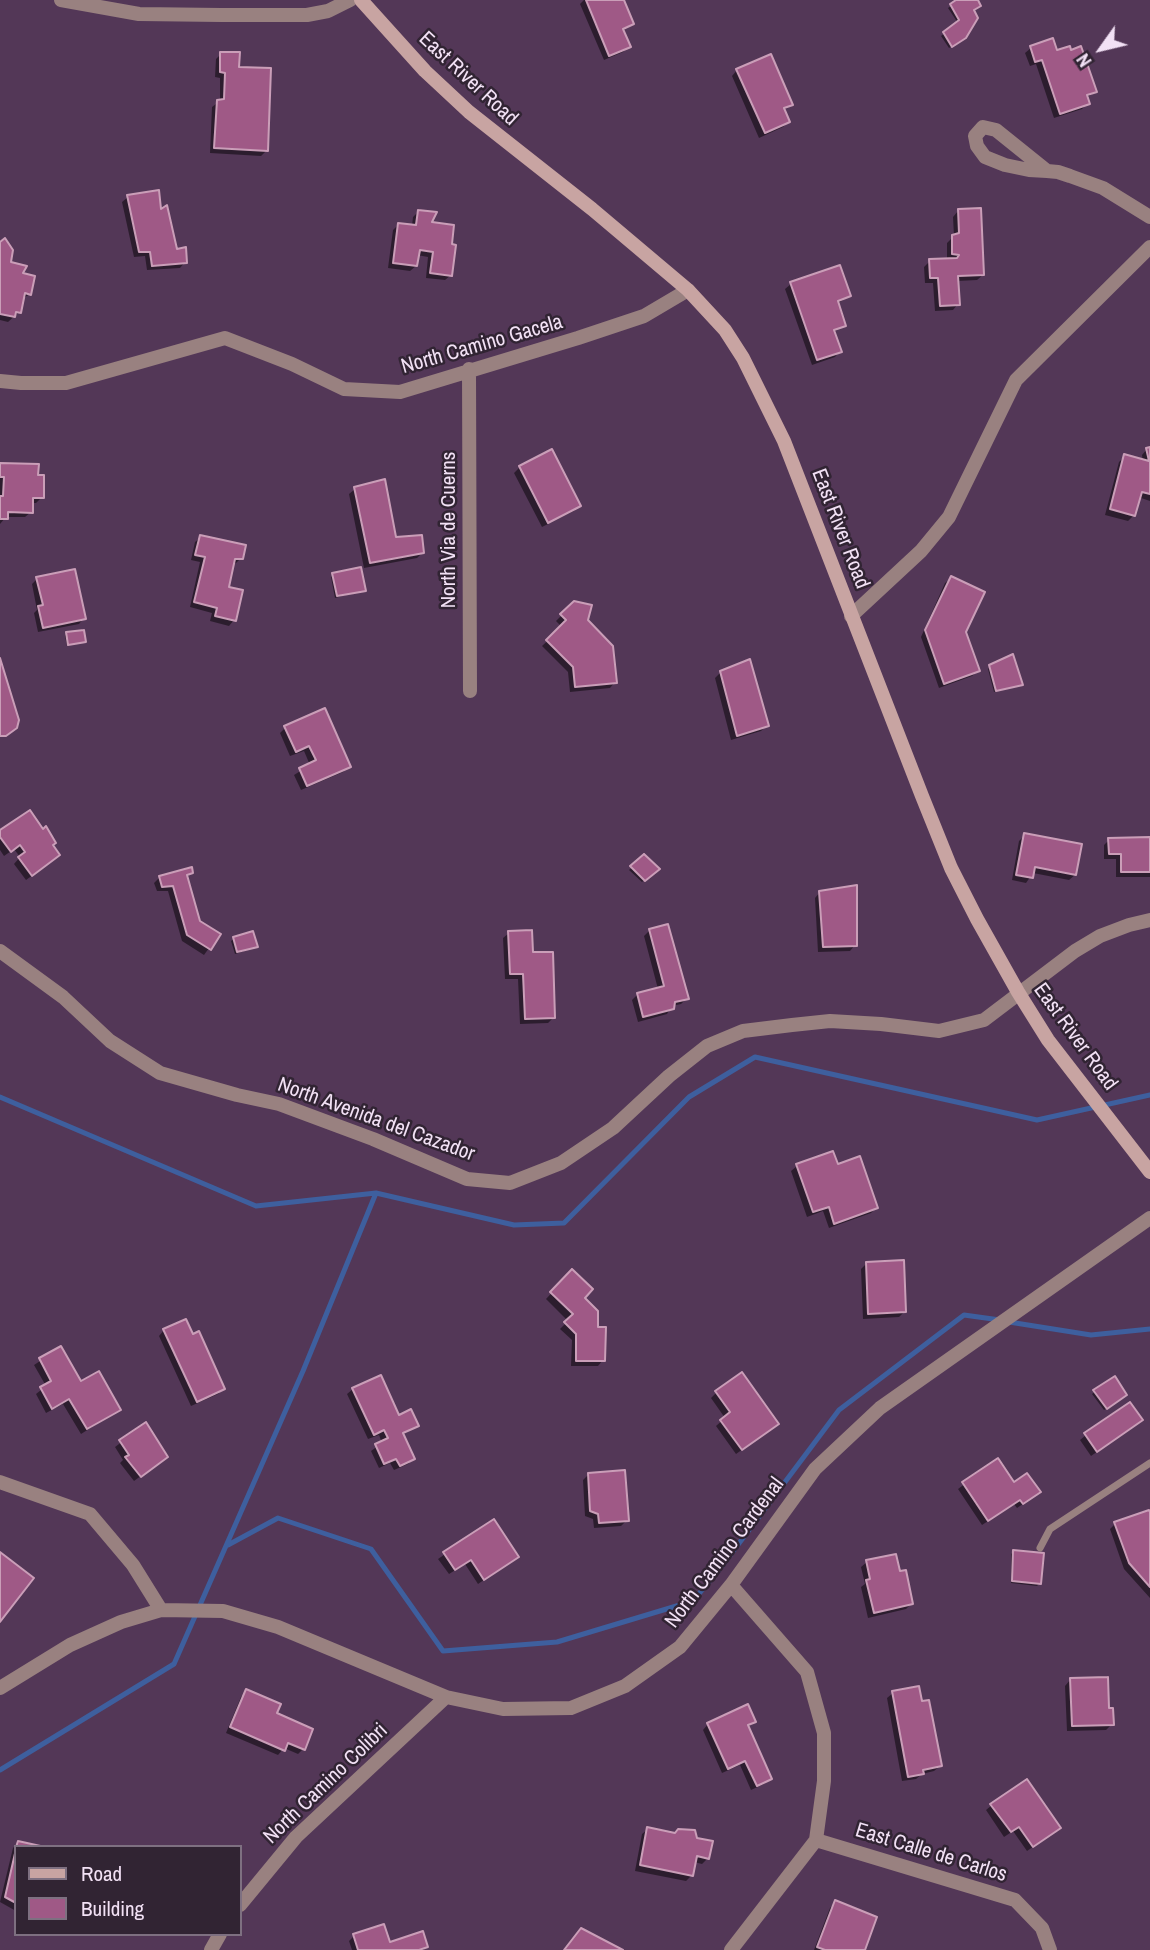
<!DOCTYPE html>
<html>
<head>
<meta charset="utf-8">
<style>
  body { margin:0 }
  #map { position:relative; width:1150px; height:1950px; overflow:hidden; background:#533757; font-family:"Archivo Narrow",sans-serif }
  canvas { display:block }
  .legend { position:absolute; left:14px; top:1845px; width:228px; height:91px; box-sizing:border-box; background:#312433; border:2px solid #7e7081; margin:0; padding:9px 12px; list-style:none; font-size:21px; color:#f2e1f5 }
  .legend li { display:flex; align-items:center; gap:14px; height:35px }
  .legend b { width:35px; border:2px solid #7e7081 }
  .north { position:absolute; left:1066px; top:14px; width:70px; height:70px; -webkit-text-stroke:5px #312433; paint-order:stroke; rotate:236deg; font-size:19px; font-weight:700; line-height:28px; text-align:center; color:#f2e1f5 }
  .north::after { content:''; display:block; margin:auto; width:24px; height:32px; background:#f2e1f5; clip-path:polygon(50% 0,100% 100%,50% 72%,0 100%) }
</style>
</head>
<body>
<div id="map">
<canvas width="1150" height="1950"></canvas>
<ul class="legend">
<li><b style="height:9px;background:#c8a4a2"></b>Road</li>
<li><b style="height:19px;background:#9f5986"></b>Building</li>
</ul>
<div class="north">N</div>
</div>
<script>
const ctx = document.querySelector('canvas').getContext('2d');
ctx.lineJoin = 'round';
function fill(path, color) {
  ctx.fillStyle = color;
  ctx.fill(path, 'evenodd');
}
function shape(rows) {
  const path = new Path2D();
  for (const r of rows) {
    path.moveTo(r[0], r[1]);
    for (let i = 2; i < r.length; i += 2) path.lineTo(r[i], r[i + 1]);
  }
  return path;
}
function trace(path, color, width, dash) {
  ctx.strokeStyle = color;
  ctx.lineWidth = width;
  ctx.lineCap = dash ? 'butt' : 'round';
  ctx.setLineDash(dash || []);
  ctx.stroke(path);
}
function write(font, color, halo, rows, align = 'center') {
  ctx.font = font + ' "Archivo Narrow",sans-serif';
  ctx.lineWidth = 5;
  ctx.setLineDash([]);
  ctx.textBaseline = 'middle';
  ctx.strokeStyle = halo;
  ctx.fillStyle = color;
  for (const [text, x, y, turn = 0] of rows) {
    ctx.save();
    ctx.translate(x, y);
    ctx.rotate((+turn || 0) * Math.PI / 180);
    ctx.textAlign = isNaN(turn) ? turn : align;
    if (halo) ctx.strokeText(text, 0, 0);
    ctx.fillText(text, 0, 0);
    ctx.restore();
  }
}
fill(shape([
  [584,0,622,0,632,24,622,31,629,46,623,52,604,60,580,4],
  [960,0,976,0,962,40,949,48,941,36,958,23,948,8],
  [1031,48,1056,52,1095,92,1086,98,1088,103,1082,109,1054,118,1036,64,1030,66,1025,53],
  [221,54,237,69,267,150,261,156,210,153,212,107,220,101,220,78,215,77,216,59],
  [737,70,791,104,783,111,788,122,783,127,759,138,732,76],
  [128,197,159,211,175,251,185,262,180,268,147,270,145,256,134,257,122,202],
  [419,211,429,224,451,275,445,280,426,278,428,257,417,255,416,266,410,271,388,268,393,230,399,224,412,226,413,217],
  [958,211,983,275,977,280,957,281,958,304,953,310,935,311,933,283,925,283,924,267,930,261,947,260,947,243,954,236,953,217],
  [0,244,8,263,30,294,22,299,19,312,8,322,0,320],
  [839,267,849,296,837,304,844,325,834,332,840,351,835,357,812,365,785,289,791,284],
  [1147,449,1150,449,1150,501,1138,497,1134,515,1128,521,1105,515,1119,462,1125,456,1143,462,1142,455],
  [0,464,36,477,42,497,36,503,31,503,31,512,25,517,6,517,0,524],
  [520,467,579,505,574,511,542,527,514,473],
  [355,489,394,538,422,553,417,558,364,568,349,494],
  [201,537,241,558,236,563,232,564,227,588,234,620,229,626,210,621,212,613,190,607,200,562,191,560,195,542],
  [333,575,364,590,335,598,331,577],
  [951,578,964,632,978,671,972,676,939,688,921,637,945,583],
  [37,579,84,618,79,624,38,632,34,613,37,610,32,584],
  [574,603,586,621,615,682,610,688,570,692,568,672,542,646,562,627,556,621],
  [67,633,84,641,67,646,65,636],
  [990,667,1021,684,994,692,988,669],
  [721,672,767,725,761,731,731,740,715,678],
  [285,728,349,766,343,772,301,790,294,775,310,765,304,751,290,756,280,733],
  [0,832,51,845,52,861,26,880,14,864,20,857,14,849,4,856,0,850],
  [1025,835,1075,875,1069,880,1033,873,1026,883,1012,880,1019,841],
  [1150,839,1150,877,1116,877,1116,859,1104,859,1104,845,1109,840],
  [644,856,657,869,642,882,629,870],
  [191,873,186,878,199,922,219,934,204,955,182,941,168,891,157,891,154,883,160,877],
  [820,892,855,945,850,951,818,952,815,898],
  [667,926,687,998,681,1004,672,1006,667,1014,638,1022,632,1000,638,994,658,989,644,936,649,931],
  [509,933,531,954,554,1017,548,1023,520,1024,518,979,505,979,503,938],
  [234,939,256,947,235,954,231,941],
  [797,1166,876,1208,871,1213,829,1228,823,1211,807,1217,791,1171],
  [867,1263,904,1312,899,1317,863,1319,861,1269],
  [572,1271,596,1328,603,1360,598,1366,571,1366,572,1340,560,1329,568,1321,546,1299],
  [164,1330,223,1389,218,1394,191,1406,159,1336],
  [60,1348,80,1384,119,1410,81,1434,63,1404,46,1413,36,1394,46,1386,34,1365],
  [353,1389,398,1417,417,1425,402,1435,413,1459,408,1464,394,1470,390,1463,379,1468,371,1451,382,1443,379,1435,368,1439,347,1394],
  [1095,1392,1123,1397,1104,1410,1092,1394],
  [716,1393,771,1429,736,1454,716,1426,725,1418,711,1398],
  [146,1424,160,1462,134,1481,120,1463,123,1460,115,1447],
  [1135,1425,1091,1456,1080,1440,1086,1435],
  [997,1460,1014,1484,1033,1497,1017,1508,1014,1504,982,1525,958,1489],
  [589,1474,627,1520,621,1526,594,1528,593,1519,585,1516,583,1480],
  [1150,1518,1150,1598,1124,1569,1110,1529,1115,1524],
  [494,1521,517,1557,478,1584,465,1564,449,1574,438,1559],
  [1013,1552,1039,1584,1037,1586,1011,1583,1011,1554],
  [867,1562,911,1604,906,1609,868,1618,861,1587,865,1584,861,1567],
  [1070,1680,1107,1710,1112,1724,1106,1730,1067,1731,1065,1686],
  [246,1691,275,1714,303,1749,298,1754,284,1748,278,1755,226,1733,241,1697],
  [893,1693,940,1766,934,1771,922,1774,916,1779,902,1781,887,1698],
  [754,1721,748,1727,770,1779,764,1784,751,1790,740,1765,722,1773,703,1730,708,1724],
  [992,1805,1053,1833,1027,1851,1013,1831,1004,1837,986,1810],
  [648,1829,708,1858,702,1864,694,1862,691,1876,686,1881,635,1871,642,1834],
  [18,1842,37,1847,16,1847,16,1911,0,1902,13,1848],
  [835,1903,863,1950,814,1950,830,1908],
  [354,1936,389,1944,426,1946,423,1950,352,1950,349,1941]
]), '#0007');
trace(shape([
  [0,1097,256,1206,376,1193],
  [1009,1322,1091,1335,1150,1329],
  [228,1545,278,1518,371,1549,443,1651,557,1642,693,1601,722,1566,839,1410,964,1315,1000,1320],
  [0,1770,174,1664,303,1371,376,1193,514,1225,564,1223,689,1097,755,1057,1037,1120,1150,1095]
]), '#3e5f9e', 5);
const building = shape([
  [586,0,624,0,634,24,623,29,631,47,609,56,586,0],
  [956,0,978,0,981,6,974,10,978,18,966,38,952,47,943,32,959,20,950,4,956,0],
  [1053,38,1057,50,1070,46,1071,50,1081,46,1097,92,1087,95,1090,104,1060,114,1042,60,1035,62,1030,46,1053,38],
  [220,52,240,52,239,67,271,68,268,151,214,148,217,100,224,99,225,73,220,72,220,52],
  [771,54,793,105,784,108,790,122,765,133,736,69,771,54],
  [159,190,161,209,167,205,177,249,186,247,187,263,152,266,150,252,139,252,127,195,159,190],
  [981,208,984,275,958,276,960,305,940,306,938,278,930,278,929,259,957,258,959,255,952,254,952,235,959,233,958,209,981,208],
  [418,210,437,212,432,222,454,225,452,244,456,245,452,276,430,273,433,252,420,250,417,266,393,263,398,223,416,225,418,210],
  [5,238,13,250,11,262,27,266,23,273,35,276,31,295,25,293,21,313,16,312,15,317,0,314,0,242,5,238],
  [840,265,851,296,838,301,846,326,834,330,842,352,817,360,790,282,840,265],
  [1150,447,1150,494,1142,492,1135,516,1110,509,1124,454,1149,461,1146,448,1150,447],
  [552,449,581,506,548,523,519,466,552,449],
  [0,463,39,464,38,475,44,475,44,498,33,498,33,513,8,512,8,519,0,519,0,496,3,496,4,477,0,477,0,463],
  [385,479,396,537,422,535,424,553,370,563,354,487,385,479],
  [200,535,246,545,243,559,235,559,229,587,243,590,236,621,215,616,217,608,194,602,205,557,195,555,200,535],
  [361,567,366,591,337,596,332,573,361,567],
  [75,569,86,619,43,628,38,606,43,605,36,577,75,569],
  [951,576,985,592,966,632,980,671,944,684,925,630,951,576],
  [574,601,592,605,588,620,613,646,617,683,575,687,573,667,546,640,566,620,560,614,574,601],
  [84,630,86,642,68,645,66,632,84,630],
  [1013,654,1023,685,996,691,989,665,1013,654],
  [0,658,19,720,17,728,6,736,0,736,0,658],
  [750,659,769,726,737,736,720,671,750,659],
  [325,708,351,767,307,786,299,768,316,760,309,746,296,752,284,726,325,708],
  [30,810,43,829,46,826,56,843,53,845,60,855,32,876,18,857,25,852,20,845,11,852,0,837,0,830,30,810],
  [1024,833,1082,844,1076,875,1035,867,1033,878,1016,875,1024,833],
  [1150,837,1150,872,1121,872,1121,854,1109,854,1108,838,1150,837],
  [644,854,660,869,645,881,630,866,644,854],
  [192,867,193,873,187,875,200,921,221,934,211,950,187,935,173,886,162,887,159,876,192,867],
  [857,885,857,946,823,947,819,891,857,885],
  [668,924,689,999,675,1002,674,1009,643,1017,637,993,664,986,649,929,668,924],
  [532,930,533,952,553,952,555,1018,525,1019,523,974,510,974,508,931,532,930],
  [253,931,258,947,237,952,233,937,253,931],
  [833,1151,838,1164,860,1156,878,1208,834,1224,829,1207,813,1212,796,1164,833,1151],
  [904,1260,906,1312,868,1314,866,1262,904,1260],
  [572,1269,593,1289,585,1298,598,1311,598,1327,606,1327,605,1361,576,1361,576,1334,564,1322,573,1314,550,1292,572,1269],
  [186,1319,193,1334,199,1331,225,1389,197,1402,163,1329,186,1319],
  [61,1346,81,1381,99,1371,121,1410,87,1429,69,1399,52,1409,40,1387,51,1381,39,1358,61,1346],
  [742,1372,779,1424,742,1450,720,1420,730,1412,715,1391,742,1372],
  [381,1375,399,1415,411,1409,419,1426,403,1433,415,1459,400,1466,396,1459,384,1464,375,1444,388,1438,384,1430,374,1435,352,1388,381,1375],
  [1115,1376,1127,1395,1107,1409,1093,1390,1115,1376],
  [1130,1402,1143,1420,1097,1452,1084,1433,1130,1402],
  [146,1422,168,1457,141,1477,125,1457,129,1455,119,1440,146,1422],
  [998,1458,1014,1482,1027,1473,1041,1492,1023,1504,1020,1500,988,1521,962,1482,998,1458],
  [625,1470,629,1521,599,1523,598,1514,590,1511,588,1473,625,1470],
  [1149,1510,1150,1512,1150,1587,1129,1563,1114,1522,1149,1510],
  [494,1519,519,1557,484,1580,471,1560,455,1570,443,1552,494,1519],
  [1013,1550,1044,1553,1041,1584,1012,1581,1013,1550],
  [0,1552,34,1578,0,1622,0,1552],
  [896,1554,900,1571,906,1570,913,1604,874,1613,866,1580,870,1579,866,1560,896,1554],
  [1108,1677,1109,1708,1113,1708,1114,1725,1072,1726,1070,1678,1108,1677],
  [919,1686,922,1701,929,1700,942,1766,923,1770,924,1774,908,1777,892,1691,919,1686],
  [246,1689,281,1704,277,1713,313,1729,305,1750,288,1743,285,1751,230,1727,246,1689],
  [748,1704,756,1722,748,1725,772,1779,757,1786,745,1761,728,1769,707,1723,748,1704],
  [1027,1779,1061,1828,1033,1847,1019,1827,1011,1832,990,1804,1027,1779],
  [647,1827,675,1833,678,1829,695,1830,697,1838,713,1841,709,1859,697,1856,693,1876,640,1865,647,1827],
  [18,1841,45,1847,16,1847,18,1841],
  [16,1849,16,1903,5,1897,16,1849],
  [835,1900,877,1917,865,1950,825,1950,817,1947,835,1900],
  [384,1924,390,1942,423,1931,428,1947,419,1950,358,1950,353,1934,384,1924],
  [581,1928,623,1950,564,1950,581,1928]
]);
fill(building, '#9f5986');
trace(building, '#ca9eb8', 2);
trace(shape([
  [1040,1548,1050,1529,1150,1463]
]), '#998180', 7);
trace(shape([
  [61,0,139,14,221,15,307,15,328,11,350,0],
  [1047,171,996,130,983,127,975,136,977,146,985,157,1005,165,1029,170,1047,171,1058,172,1070,176,1103,188,1150,217],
  [469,369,470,691],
  [0,381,21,383,66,383,225,338,292,364,344,389,400,392,578,338,644,316,688,290],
  [851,616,921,551,949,517,1016,380,1150,247],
  [0,951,63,997,110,1041,160,1073,237,1095,279,1104,373,1139,467,1179,510,1183,561,1163,613,1128,669,1076,707,1046,743,1031,792,1025,830,1021,881,1024,939,1031,984,1020,1075,951,1100,936,1129,925,1150,920],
  [0,1482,90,1514,133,1565,161,1610],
  [0,1688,70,1645,121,1622,161,1610,223,1611,278,1627,446,1697,503,1709,571,1708,625,1686,680,1647,731,1585,815,1469,880,1408,1150,1218],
  [816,1840,1015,1900,1042,1928,1050,1950],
  [240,1905,296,1837,446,1697],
  [211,1950,220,1934],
  [731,1950,816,1840,824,1781,824,1733,807,1672,731,1585]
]), '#998180', 14);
trace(shape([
  [361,0,425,71,469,112,592,209,688,290,725,330,743,358,784,441,922,796,951,868,977,919,1018,992,1048,1040,1150,1172]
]), '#c8a4a2', 14);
write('21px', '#f2e1f5', '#312433', [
  ["East River Road",468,79,43],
  ["North Camino Gacela",482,345,-16],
  ["East River Road",840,529,69],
  ["North Via de Cuerns",449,530,-90],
  ["East River Road",1075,1037,54],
  ["North Avenida del Cazador",376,1120,20],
  ["North Camino Cardenal",725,1553,-53],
  ["North Camino Colibri",326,1784,-44],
  ["East Calle de Carlos",931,1853,17]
]);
</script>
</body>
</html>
